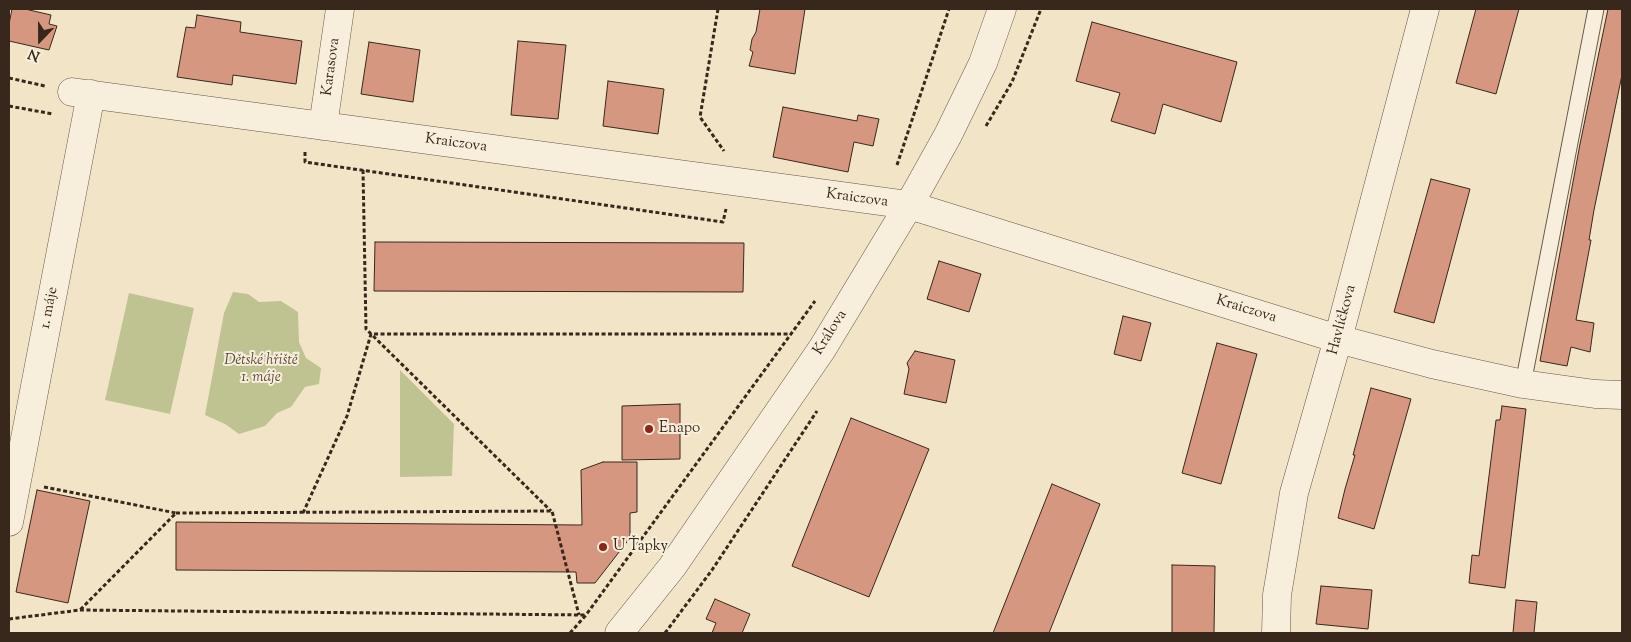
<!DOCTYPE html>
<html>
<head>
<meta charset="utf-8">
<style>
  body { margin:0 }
  #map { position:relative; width:1631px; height:642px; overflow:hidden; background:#f2e5c7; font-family:"Sorts Mill Goudy",serif }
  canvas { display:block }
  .frame { position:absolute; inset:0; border:10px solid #38271b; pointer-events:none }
  .north { position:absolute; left:15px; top:15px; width:50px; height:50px; -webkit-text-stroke:4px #f7eedb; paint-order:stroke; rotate:202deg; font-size:14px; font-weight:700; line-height:20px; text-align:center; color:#38271b }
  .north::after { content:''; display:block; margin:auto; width:18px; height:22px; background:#38271b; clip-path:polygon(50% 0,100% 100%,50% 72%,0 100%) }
</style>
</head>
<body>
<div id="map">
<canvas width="1631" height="642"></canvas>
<div class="frame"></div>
<div class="north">N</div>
</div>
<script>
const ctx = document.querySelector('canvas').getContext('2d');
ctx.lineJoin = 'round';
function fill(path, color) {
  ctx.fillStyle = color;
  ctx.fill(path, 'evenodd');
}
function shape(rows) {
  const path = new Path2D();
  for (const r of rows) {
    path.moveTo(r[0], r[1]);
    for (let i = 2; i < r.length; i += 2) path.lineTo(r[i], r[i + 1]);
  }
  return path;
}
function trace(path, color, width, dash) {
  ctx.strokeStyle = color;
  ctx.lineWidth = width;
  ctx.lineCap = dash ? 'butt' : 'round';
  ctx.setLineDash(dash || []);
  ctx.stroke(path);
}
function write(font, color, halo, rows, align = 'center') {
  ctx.font = font + ' "Sorts Mill Goudy",serif';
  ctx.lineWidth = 4;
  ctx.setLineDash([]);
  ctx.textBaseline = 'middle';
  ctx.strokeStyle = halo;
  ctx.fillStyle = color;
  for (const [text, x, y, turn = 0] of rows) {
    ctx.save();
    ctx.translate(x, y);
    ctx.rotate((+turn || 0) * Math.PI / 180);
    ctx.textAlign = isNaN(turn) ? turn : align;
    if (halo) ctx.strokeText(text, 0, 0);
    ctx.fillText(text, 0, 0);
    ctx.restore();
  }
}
fill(shape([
  [233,292,248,294,259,302,281,301,298,312,299,342,306,358,321,368,319,384,305,387,291,407,277,413,265,426,239,434,225,424,205,415,224,313],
  [129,293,194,308,170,414,105,400],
  [400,370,454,424,452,476,400,477]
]), '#bfc392');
const building = shape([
  [12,9,25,9,51,15,49,24,57,26,49,50,9,41,9,24,12,9],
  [760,9,805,9,795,74,749,66,753,52,750,50,752,39,756,32,760,9],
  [1476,9,1519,9,1496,94,1456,83,1476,9],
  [1608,9,1622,9,1622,75,1594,210,1589,240,1591,240,1576,320,1594,323,1590,352,1571,347,1567,366,1540,361,1580,144,1608,9],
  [197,15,241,22,240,32,302,41,296,84,233,75,232,85,177,77,186,27,195,28,197,15],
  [1092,22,1237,62,1221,122,1163,104,1155,134,1111,121,1120,93,1076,81,1092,22],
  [518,41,566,45,558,119,511,115,518,41],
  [369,42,420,50,413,102,361,94,369,42],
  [608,81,664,89,658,134,603,126,608,81],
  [783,107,857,121,858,115,879,119,873,146,854,142,848,172,773,157,783,107],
  [1431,179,1470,189,1434,323,1394,312,1431,179],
  [375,242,744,243,743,292,374,291,375,242],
  [939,261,981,274,969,312,927,299,939,261],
  [1123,316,1151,323,1141,361,1114,354,1123,316],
  [1217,343,1257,354,1221,484,1182,473,1217,343],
  [915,351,955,360,946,403,904,394,909,369,907,363,915,351],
  [1371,388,1411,399,1374,529,1338,518,1345,489,1355,455,1353,455,1371,388],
  [680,404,680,459,622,460,622,406,680,404],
  [1502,406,1526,409,1505,588,1469,583,1472,555,1479,556,1496,420,1500,420,1502,406],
  [851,418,929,449,869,597,792,566,851,418],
  [603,462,637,462,637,512,630,513,630,538,595,583,577,583,576,572,176,570,176,522,582,525,581,470,603,462],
  [1052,484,1100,504,1049,633,993,633,1052,484],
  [37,490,90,501,68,603,16,592,37,490],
  [1172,565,1215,566,1214,633,1172,633,1172,565],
  [1321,586,1372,590,1368,629,1316,624,1321,586],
  [715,599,750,614,742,633,712,633,716,623,706,619,715,599],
  [1516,600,1537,602,1534,633,1513,633,1516,600]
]);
fill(building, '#d69781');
trace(building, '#38271b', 1);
const service = shape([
  [1523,384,1596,9]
]);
const minor = shape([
  [72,92,909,205,1338,339,1432,364,1523,384,1595,394,1622,395],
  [323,126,340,9],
  [9,522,91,94],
  [619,633,672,567,822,349,909,205,948,135,983,63,1002,9],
  [1276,633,1277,595,1294,493,1338,339,1425,9]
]);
trace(service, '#665646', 17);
trace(minor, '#665646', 29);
trace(shape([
  [718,9,700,117,724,151],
  [9,78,45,86],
  [9,106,53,114],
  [986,126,1012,82,1041,9],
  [305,152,305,162,723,222,726,209],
  [897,165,949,9],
  [363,170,366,329,551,511],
  [44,487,176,513,80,610],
  [176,513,552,511,579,615],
  [303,513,347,416,371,334,791,334],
  [639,543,651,551],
  [9,619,80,610,585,615],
  [570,633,586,615,815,301],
  [665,633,712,570,817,411]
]), '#38271b', 3, [4, 2.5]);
trace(service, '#f7eedb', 15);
trace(minor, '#f7eedb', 28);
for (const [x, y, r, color] of [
  [649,429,5,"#8f2418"],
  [603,547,5,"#8f2418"]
]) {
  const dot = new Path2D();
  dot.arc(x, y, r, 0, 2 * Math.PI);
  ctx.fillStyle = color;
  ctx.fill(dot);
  trace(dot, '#f7eedb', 2);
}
write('15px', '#38271b', '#f7eedb', [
  ["Karasova",332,67,-82],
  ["Kraiczova",456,144,8],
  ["Kraiczova",857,199,8],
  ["1. máje",50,308,-79],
  ["Kraiczova",1246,310,17],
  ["Havlíčkova",1343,320,-75],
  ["Králova",831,333,-58]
]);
write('italic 15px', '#5a4e39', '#f7eedb', [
  ["Dětské hřiště",261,361],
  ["1. máje",261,378]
]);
write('15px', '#38271b', '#f7eedb', [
  ["Enapo",659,429],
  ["U Ťapky",613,547]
], 'left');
</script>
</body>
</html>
